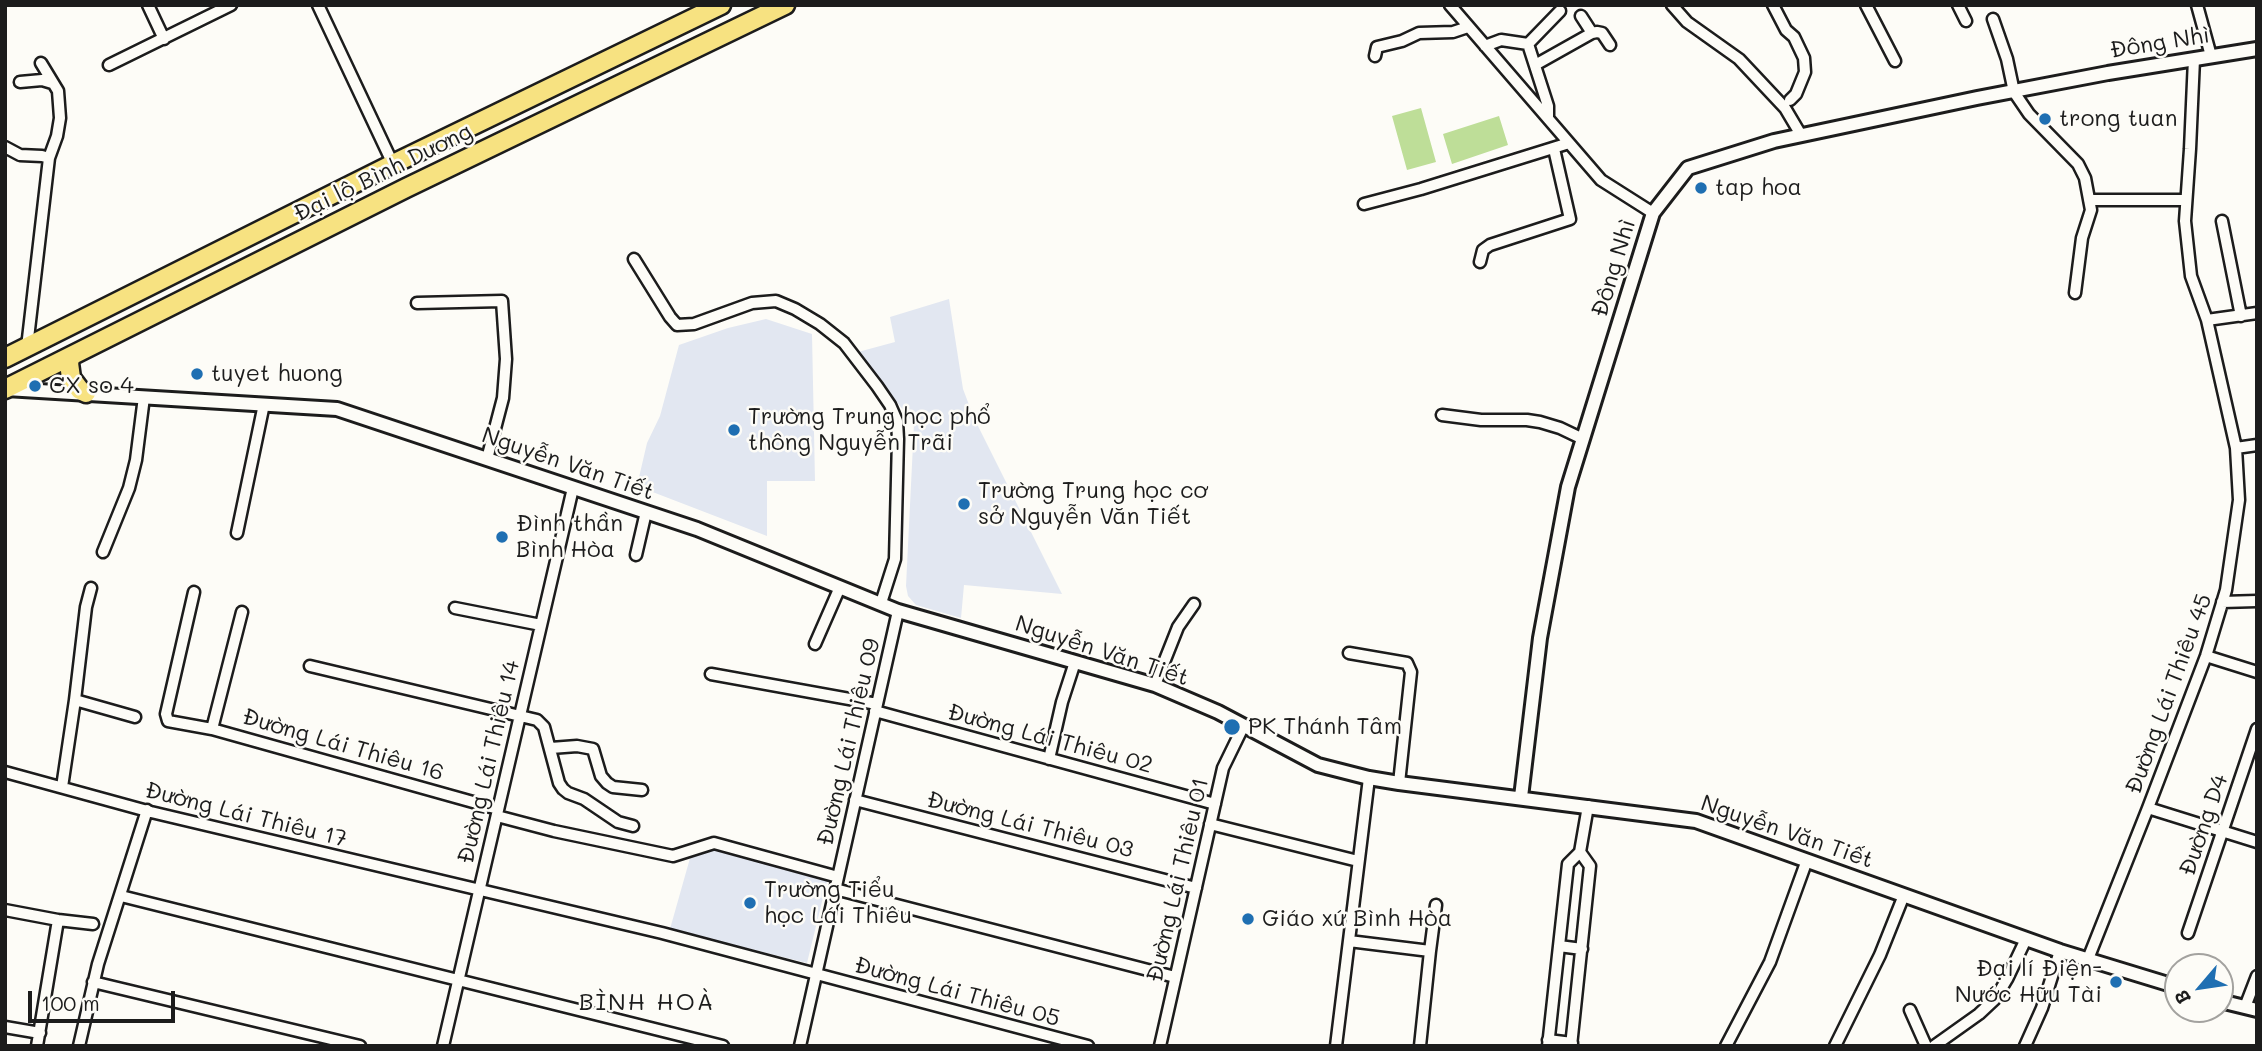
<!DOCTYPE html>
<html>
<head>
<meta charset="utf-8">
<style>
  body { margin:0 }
  #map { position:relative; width:2262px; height:1051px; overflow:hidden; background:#fdfcf7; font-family:Mali,sans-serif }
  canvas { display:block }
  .frame { position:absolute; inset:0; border:7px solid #1c1c1c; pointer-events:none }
  .north { position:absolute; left:2164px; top:953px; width:70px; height:70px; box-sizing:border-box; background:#fdfcf7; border:2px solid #a3a29f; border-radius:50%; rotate:241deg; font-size:19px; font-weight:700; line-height:28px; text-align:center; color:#1c1c1c }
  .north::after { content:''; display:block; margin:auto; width:24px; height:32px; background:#1f6fb2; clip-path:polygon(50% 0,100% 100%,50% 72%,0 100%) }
  .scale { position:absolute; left:28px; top:991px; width:147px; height:32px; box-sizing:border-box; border:4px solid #1c1c1c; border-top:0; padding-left:9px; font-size:21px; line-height:24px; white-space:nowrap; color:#1c1c1c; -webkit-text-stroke:5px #fdfcf7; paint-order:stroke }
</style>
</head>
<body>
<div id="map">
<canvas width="2262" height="1051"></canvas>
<div class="frame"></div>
<div class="north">B</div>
<div class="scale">100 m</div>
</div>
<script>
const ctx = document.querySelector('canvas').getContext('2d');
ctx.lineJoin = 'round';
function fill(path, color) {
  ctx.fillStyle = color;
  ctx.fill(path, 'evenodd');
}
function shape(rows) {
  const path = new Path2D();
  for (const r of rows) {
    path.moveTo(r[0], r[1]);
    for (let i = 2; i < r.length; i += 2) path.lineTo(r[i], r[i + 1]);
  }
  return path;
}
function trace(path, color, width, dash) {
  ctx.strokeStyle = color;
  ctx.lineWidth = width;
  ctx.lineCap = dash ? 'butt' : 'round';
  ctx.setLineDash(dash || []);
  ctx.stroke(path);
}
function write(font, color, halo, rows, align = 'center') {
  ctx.font = font + ' Mali,sans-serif';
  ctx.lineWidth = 5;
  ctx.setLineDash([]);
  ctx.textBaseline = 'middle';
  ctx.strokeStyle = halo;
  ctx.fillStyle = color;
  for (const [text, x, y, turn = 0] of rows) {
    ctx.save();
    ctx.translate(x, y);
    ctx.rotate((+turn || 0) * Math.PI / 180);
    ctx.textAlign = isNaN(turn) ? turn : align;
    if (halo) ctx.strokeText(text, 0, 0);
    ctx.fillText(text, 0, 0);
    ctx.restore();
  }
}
fill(shape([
  [949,299,963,389,974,418,1062,594,964,585,961,618,916,605,908,596,906,586,914,424,858,352,895,342,890,317],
  [766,319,812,334,815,481,767,481,767,536,637,486,647,443,660,416,679,345,728,328],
  [694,844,828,877,807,963,670,929]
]), '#e2e7f1');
fill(shape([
  [1421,108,1436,162,1407,170,1392,116],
  [1499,116,1508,145,1452,164,1443,134]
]), '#bede98');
const street = shape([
  [148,5,164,39],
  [318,5,393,164],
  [1450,5,1601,180,1653,213],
  [1672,5,1687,22,1739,59,1785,108,1801,135],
  [1773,5,1786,30,1794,37,1804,58,1805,72,1796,94,1790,100],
  [1866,5,1895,61],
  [1958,5,1966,21],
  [2197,5,2211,56],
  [1581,16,1592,33,1597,32,1602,33,1610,45],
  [1993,19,2007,59,2014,92,2029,114,2078,164,2085,178,2091,210,2082,238,2075,293],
  [1528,44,1548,106,1548,118],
  [1485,46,1501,40,1528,44,1560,11],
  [1375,56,1377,47,1402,41,1419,33,1453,32,1468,27],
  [109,65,231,5],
  [1535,65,1592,33],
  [20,82,42,80,52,83],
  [5,147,20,155,42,156,49,158],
  [2089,200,2186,200],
  [1364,204,1421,189,1569,143],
  [2222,221,2241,316],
  [634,259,670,317,677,325,694,324,752,303,776,301,795,309,820,324,844,343,877,386,890,405,897,421,898,439,895,559,881,603],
  [1480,262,1483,250,1490,245,1570,219,1554,149],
  [417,303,502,301,506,359,503,398,487,459],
  [2207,320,2257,313],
  [27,347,49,158,57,136,60,118,58,91,41,63],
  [1442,415,1481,420,1527,420,1540,422,1560,428,1583,439],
  [2236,448,2257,445],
  [237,533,264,404],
  [103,552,129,488,136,460,144,397],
  [636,555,646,512],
  [194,592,166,714,168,721,212,729],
  [2222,602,2257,601],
  [455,608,541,625],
  [242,612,212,729,498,809],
  [815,644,840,587],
  [1349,653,1407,663,1411,672,1399,783],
  [2206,656,2257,672],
  [310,666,537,720,544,727,559,783,563,789,568,793,584,799,618,822,633,826],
  [711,674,877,704],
  [1155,685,1178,627,1194,604],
  [75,700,135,717],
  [875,711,1215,804],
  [551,748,577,746,593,749,601,776,607,783,613,787,642,790],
  [1049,759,1062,702,1075,662],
  [5,772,151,812,662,933,1088,1046],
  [62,787,75,700,86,607,91,588],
  [855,800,1196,888],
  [2148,808,2257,842],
  [497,816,554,831,673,856,714,843,838,877],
  [1210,824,1358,861],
  [835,889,1175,977],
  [121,896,723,1046],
  [5,910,58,920,93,924],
  [2188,933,2257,729],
  [1349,941,1430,951,1420,1046],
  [1559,946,1582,949],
  [1430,951,1436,905],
  [2088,959,2148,808,2206,656,2226,590,2239,500,2236,448,2207,320,2191,276,2185,221,2190,149,2194,59],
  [93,982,360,1046],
  [2245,1007,2257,976],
  [1910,1010,1926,1046],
  [5,1027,40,1033],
  [1548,1040,1572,1043],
  [37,1046,58,920],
  [79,1046,98,964,147,810],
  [443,1046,573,488],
  [800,1046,898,611],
  [1160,1046,1223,768,1243,727],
  [1336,1046,1369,778],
  [1548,1046,1568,864,1580,852,1588,806],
  [1571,1046,1590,866,1580,852],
  [1726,1046,1770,962,1807,860],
  [1835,1046,1880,955,1904,895],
  [1934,1046,1979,1014,1995,999,2007,979,2026,939],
  [2025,1046,2042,1008,2060,951]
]);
const secondary = shape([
  [6,389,337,409,697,529,898,611,1155,685,1218,712,1318,765,1369,778,1399,783,1696,821,2060,951,2178,987],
  [1521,797,1540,638,1568,487,1653,213,1688,168,1774,141,1977,98,2108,73,2257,49],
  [2220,1001,2257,1010]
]);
const highway = shape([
  [71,356,69,363,71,378,80,390,86,393],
  [5,358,393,164,721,5],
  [5,389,406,188,785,5]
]);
trace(street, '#1c1c1c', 15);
trace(secondary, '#1c1c1c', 18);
trace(highway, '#1c1c1c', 23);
trace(street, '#fdfcf7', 10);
trace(secondary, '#fdfcf7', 12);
trace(highway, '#f7e281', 18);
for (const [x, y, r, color] of [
  [2045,119,7,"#1f6fb2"],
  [1701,188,7,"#1f6fb2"],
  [197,374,7,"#1f6fb2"],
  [35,386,7,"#1f6fb2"],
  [734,430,7,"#1f6fb2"],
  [964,504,7,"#1f6fb2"],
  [502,537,7,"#1f6fb2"],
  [1232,727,9,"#1f6fb2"],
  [750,903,7,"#1f6fb2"],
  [1248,919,7,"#1f6fb2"],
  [2116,982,7,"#1f6fb2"]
]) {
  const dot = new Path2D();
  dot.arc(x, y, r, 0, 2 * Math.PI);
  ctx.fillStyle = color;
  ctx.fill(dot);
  trace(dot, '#fdfcf7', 2.5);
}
write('23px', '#1c1c1c', '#fdfcf7', [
  ["Đông Nhì",2160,43,-9],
  ["Đại lộ Bình Dương",383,173,-26],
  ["Đông Nhì",1614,268,-73],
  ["Nguyễn Văn Tiết",568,464,19],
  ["Nguyễn Văn Tiết",1102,651,18],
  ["Đường Lái Thiêu 45",2169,694,-70],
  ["Đường Lái Thiêu 02",1050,739,15],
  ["Đường Lái Thiêu 09",849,742,-77],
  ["Đường Lái Thiêu 16",343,745,16],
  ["Đường Lái Thiêu 14",489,762,-77],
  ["Đường Lái Thiêu 17",246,815,14],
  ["Đường Lái Thiêu 03",1030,825,14],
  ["Đường D4",2204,825,-71],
  ["Nguyễn Văn Tiết",1787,832,19],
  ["Đường Lái Thiêu 01",1178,880,-77],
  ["Đường Lái Thiêu 05",957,992,15]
]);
write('23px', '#1c1c1c', '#fdfcf7', [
  ["trong tuan",2059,119],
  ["tap hoa",1715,188],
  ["tuyet huong",211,374],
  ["CX so 4",49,386],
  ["Trường Trung học phổ",748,417],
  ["thông Nguyễn Trãi",748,443],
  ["Trường Trung học cơ",978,491],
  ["sở Nguyễn Văn Tiết",978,517],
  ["Đình thần",516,524],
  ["Bình Hòa",516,550],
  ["PK Thánh Tâm",1248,727],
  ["Trường Tiểu",764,890],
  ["học Lái Thiêu",764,916],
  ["Giáo xứ Bình Hòa",1262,919],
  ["Đại lí Điện-",2102,969,"right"],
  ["Nước Hữu Tài",2102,995,"right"]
], 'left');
ctx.letterSpacing = '2px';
write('24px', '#1c1c1c', '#fdfcf7', [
  ["BÌNH HOÀ",647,1003]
]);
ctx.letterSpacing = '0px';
</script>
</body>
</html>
